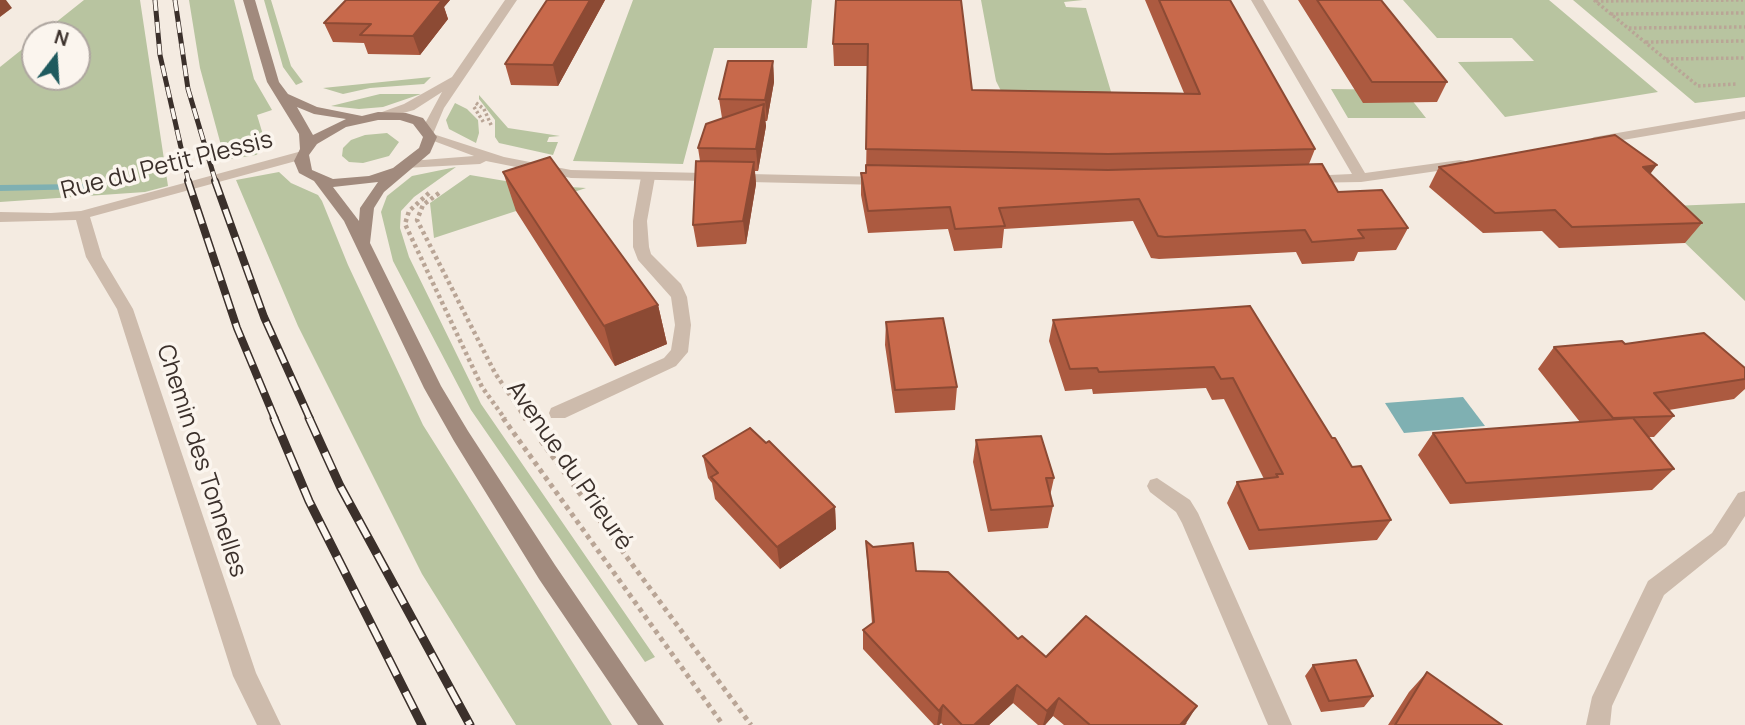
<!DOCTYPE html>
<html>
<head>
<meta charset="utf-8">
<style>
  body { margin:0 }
  #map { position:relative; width:1745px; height:725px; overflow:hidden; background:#f4ebe1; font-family:Manrope,sans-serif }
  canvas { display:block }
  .north { position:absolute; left:21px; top:21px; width:70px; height:70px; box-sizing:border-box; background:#fbf5ee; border:2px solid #aea6a0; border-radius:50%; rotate:17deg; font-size:19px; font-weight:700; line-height:28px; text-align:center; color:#3b302b }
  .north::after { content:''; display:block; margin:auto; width:24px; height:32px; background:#1f5a5e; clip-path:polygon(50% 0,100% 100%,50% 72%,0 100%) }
</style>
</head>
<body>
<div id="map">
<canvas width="1745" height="725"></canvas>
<div class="north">N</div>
</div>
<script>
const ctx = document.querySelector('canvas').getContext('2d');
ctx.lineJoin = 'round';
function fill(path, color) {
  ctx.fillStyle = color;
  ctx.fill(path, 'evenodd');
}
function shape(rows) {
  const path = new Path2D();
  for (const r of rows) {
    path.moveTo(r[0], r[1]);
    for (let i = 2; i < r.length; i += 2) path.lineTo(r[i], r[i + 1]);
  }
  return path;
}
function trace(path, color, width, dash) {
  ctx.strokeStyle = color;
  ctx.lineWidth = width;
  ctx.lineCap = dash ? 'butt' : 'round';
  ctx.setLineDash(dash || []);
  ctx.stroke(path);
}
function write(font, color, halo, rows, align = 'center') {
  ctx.font = font + ' Manrope,sans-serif';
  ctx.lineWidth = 7;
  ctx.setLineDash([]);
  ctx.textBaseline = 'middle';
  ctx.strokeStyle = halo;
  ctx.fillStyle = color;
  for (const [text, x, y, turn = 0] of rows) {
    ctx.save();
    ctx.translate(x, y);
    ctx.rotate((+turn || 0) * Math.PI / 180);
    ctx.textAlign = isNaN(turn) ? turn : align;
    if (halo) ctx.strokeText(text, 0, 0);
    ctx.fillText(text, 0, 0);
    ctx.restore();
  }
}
fill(shape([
  [84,0,140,0,168,186,145,192,0,202,0,67,35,39,35,77,77,77,77,35,40,35],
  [189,0,234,0,254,79,272,110,257,115,267,148,256,155,225,160,200,68],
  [264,0,271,0,291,66,303,82,296,85,283,67],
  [633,0,812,0,807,48,714,48,683,164,573,161],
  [981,0,1083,0,1064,2,1066,7,1086,8,1112,95,1005,99,996,81],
  [1403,0,1549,0,1658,92,1505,117,1458,62,1534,61,1512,38,1437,38],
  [1573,0,1745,0,1745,97,1695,103],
  [431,77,424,84,370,88,343,94,323,88],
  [1331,89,1404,90,1426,118,1348,118],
  [380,94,421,94,383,107,359,109,331,106],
  [479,95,508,128,560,136,549,137,547,142,558,142,553,155,499,143,495,137,495,120,479,99],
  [455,103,467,109,478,120,479,133,476,143,449,129,446,120],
  [387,133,399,142,389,156,363,163,349,162,342,156,343,148,351,140,365,135],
  [456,167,414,197,401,211,400,228,409,257,481,404,655,657,645,662,471,410,393,261,381,212,387,196,412,176],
  [279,172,291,183,318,195,322,201,348,265,423,425,612,725,516,725,422,574,298,326,236,180],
  [470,175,523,184,586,188,434,238,430,203],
  [1745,203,1745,301,1648,207]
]), '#b8c4a0');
fill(shape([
  [1463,397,1485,426,1404,433,1385,403]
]), '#7fb0b2');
fill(shape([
  [84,184,90,187,88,189,0,191,0,185,84,184]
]), '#7fb0b2');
trace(shape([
  [1594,0,1698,86,1737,84],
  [1596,1,1743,0],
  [1611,14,1745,13],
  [1629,28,1745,27],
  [1646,42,1745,41],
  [1666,59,1745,58],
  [476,103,484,109,492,127],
  [474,107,484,123]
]), '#b9a596', 3.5, [2.5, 2.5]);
trace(shape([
  [429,193,409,211,405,224,482,387,505,419],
  [439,193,423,205,417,220,495,373,526,419]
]), '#b9a596', 4.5, [3.5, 3.5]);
trace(shape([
  [503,418,723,725],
  [525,418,526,420],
  [541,441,751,725]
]), '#b9a596', 5, [4.5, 4.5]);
fill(shape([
  [648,173,655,177,647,221,649,247,651,254,681,284,687,297,691,325,688,352,676,366,565,418,551,418,549,413,551,408,664,358,671,350,675,325,671,297,638,260,633,247,633,221,641,177,648,173]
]), '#cdbbac');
fill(shape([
  [505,0,517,0,444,108,433,134,504,157,571,170,883,177,890,181,883,185,571,178,486,161,480,164,405,168,405,162,410,161,474,156,423,137,425,134,421,131,442,92,414,110,378,120,371,116,404,104,452,77,505,0],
  [1251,0,1263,0,1365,173,1460,160,1465,161,1465,167,1361,182,1302,183,1300,180,1307,176,1352,174,1251,0],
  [1745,111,1745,119,1594,145,1587,141,1594,137,1745,111],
  [302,151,307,152,307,158,90,217,102,257,133,309,256,673,281,725,257,725,233,676,117,309,86,257,76,220,0,222,0,212,51,213,81,211,302,151],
  [1157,478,1190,500,1198,513,1292,725,1268,725,1182,523,1176,512,1150,492,1147,486,1150,480,1157,478],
  [1745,491,1745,516,1726,545,1664,595,1612,706,1610,725,1586,725,1592,697,1648,581,1712,533,1738,493,1745,491]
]), '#cdbbac');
fill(shape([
  [243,0,255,0,279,82,288,94,317,107,362,116,378,112,406,113,423,118,437,137,430,153,384,192,374,208,370,243,441,386,468,431,555,565,664,725,638,725,539,579,454,441,424,388,344,221,314,181,299,173,294,161,300,149,299,134,267,82,243,0],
  [297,107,314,114,346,119,313,135,297,107],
  [378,120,400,120,413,124,423,137,419,148,393,168,369,176,333,179,312,170,309,155,317,144,346,127,378,120],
  [378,182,360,208,359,221,333,187,378,182]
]), '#a18a7d');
const railFar2 = shape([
  [155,0,160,55,189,183],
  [175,0,188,89,216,183]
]);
const railFar1 = shape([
  [188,181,237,328,275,419],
  [215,181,264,317,310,419]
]);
const rail = shape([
  [274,418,309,501,422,725],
  [309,418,340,486,470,725]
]);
trace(railFar2, '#3b302b', 5);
trace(railFar1, '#3b302b', 8);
trace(rail, '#3b302b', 9);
trace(railFar2, '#fbf5ee', 3.5, [11]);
trace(railFar1, '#fbf5ee', 5, [15]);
trace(rail, '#fbf5ee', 6, [19]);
fill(shape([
  [346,0,450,0,444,7,448,19,420,55,368,54,364,43,333,42,324,23],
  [547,0,605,0,558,86,511,85,505,64],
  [836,0,972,90,1184,93,1145,0,1230,0,1315,149,1309,164,1338,192,1408,228,1396,250,1358,252,1354,261,1302,264,1296,252,1159,259,1151,258,1133,221,1004,229,1002,248,954,251,948,229,868,233,861,195,861,173,866,173,868,66,834,66,833,44],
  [1298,0,1381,0,1447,82,1437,102,1363,103],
  [773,61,774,82,767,121,765,121,766,126,758,171,755,171,756,184,746,244,697,247,693,225,700,161,698,148,722,118,719,99],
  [1439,167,1650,174,1702,223,1685,243,1559,248,1542,231,1483,233,1429,187],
  [503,172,658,305,667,344,615,366,516,211],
  [1250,306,1332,438,1352,467,1391,520,1377,540,1249,550,1227,503,1237,482,1264,479,1224,399,1212,400,1206,388,1093,394,1092,389,1065,391,1049,341,1053,320],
  [886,322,957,387,955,410,895,413,885,345],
  [1625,344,1745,379,1745,389,1734,399,1669,410,1674,416,1654,437,1648,437,1674,469,1652,490,1450,504,1418,455,1433,433,1580,422,1538,369,1554,347],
  [976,440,1054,478,1050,496,1053,506,1048,528,988,532,973,462],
  [703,456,835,507,836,529,780,569,715,499,712,483,708,478],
  [866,541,873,547,916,571,1046,657,1187,723,1185,725,1064,725,1053,716,1045,725,1038,725,1013,703,989,725,943,725,941,723,939,725,934,725,863,649,863,630,872,623,867,560],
  [1313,665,1373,696,1364,707,1321,712,1305,676],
  [1427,672,1502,725,1388,725,1409,692]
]), '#ac5a40');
fill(shape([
  [0,0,6,0,12,8,0,17],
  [428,0,450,0,444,7,448,19,420,55,413,36],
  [590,0,605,0,558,86,553,65],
  [773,61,774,82,767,121,765,100],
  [764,104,766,126,758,171,756,149],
  [754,162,756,184,746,244,743,221],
  [1657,165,1642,185,1643,167],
  [658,305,667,344,615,366,604,326],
  [835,507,836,529,780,569,777,547],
  [1017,685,1013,703,989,725,974,725],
  [1059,698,1053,716,1045,725,1043,725,1047,711],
  [943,705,941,723,939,725,937,725,939,711],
  [1197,706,1185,725,1180,725]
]), '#8c4a34');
const building = shape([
  [346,0,442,0,413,36,360,35,371,24,324,23,346,0],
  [547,0,590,0,553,65,505,64,547,0],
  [836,0,961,0,972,90,1200,94,1159,0,1230,0,1315,149,1108,154,866,149,868,44,833,44,836,0],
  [1317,0,1381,0,1447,82,1372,82,1317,0],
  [728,61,773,61,765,100,719,99,728,61],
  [764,104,756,149,698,148,706,124,764,104],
  [1615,135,1657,165,1643,167,1702,223,1572,227,1555,210,1495,213,1439,167,1615,135],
  [550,157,658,305,604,326,503,172,550,157],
  [696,161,754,162,743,221,693,225,696,161],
  [1322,164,1338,192,1382,190,1408,228,1358,230,1364,238,1312,242,1305,230,1165,237,1158,236,1139,199,999,208,1005,226,955,229,950,207,868,211,861,173,866,173,866,165,1108,170,1322,164],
  [1250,306,1332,438,1335,438,1352,467,1361,466,1391,520,1259,530,1237,482,1278,477,1276,474,1283,474,1233,378,1221,379,1214,367,1099,372,1097,368,1070,369,1053,320,1250,306],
  [943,318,957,387,895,390,886,322,943,318],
  [1704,333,1745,368,1745,379,1654,393,1674,416,1613,418,1554,347,1622,341,1625,344,1704,333],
  [1633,418,1674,469,1466,483,1433,433,1633,418],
  [750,428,766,443,769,441,835,507,777,547,711,477,718,473,703,456,750,428],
  [1041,436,1054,478,1046,478,1053,506,991,510,976,440,1041,436],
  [866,541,873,547,913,543,916,571,948,572,1018,639,1022,636,1046,657,1086,616,1197,706,1180,725,1090,725,1059,698,1047,711,1017,685,974,725,962,725,943,705,939,711,863,630,874,622,866,541],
  [1356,660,1373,696,1329,701,1313,665,1356,660],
  [1427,672,1502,725,1395,725,1427,672]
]);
fill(building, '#c8694b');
trace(building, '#8c4a34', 2);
write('24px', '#3b302b', '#fbf5ee', [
  ["Rue du Petit Plessis",167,166,-14],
  ["Chemin des Tonnelles",201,461,72],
  ["Avenue du Prieuré",569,466,55]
]);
</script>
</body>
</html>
